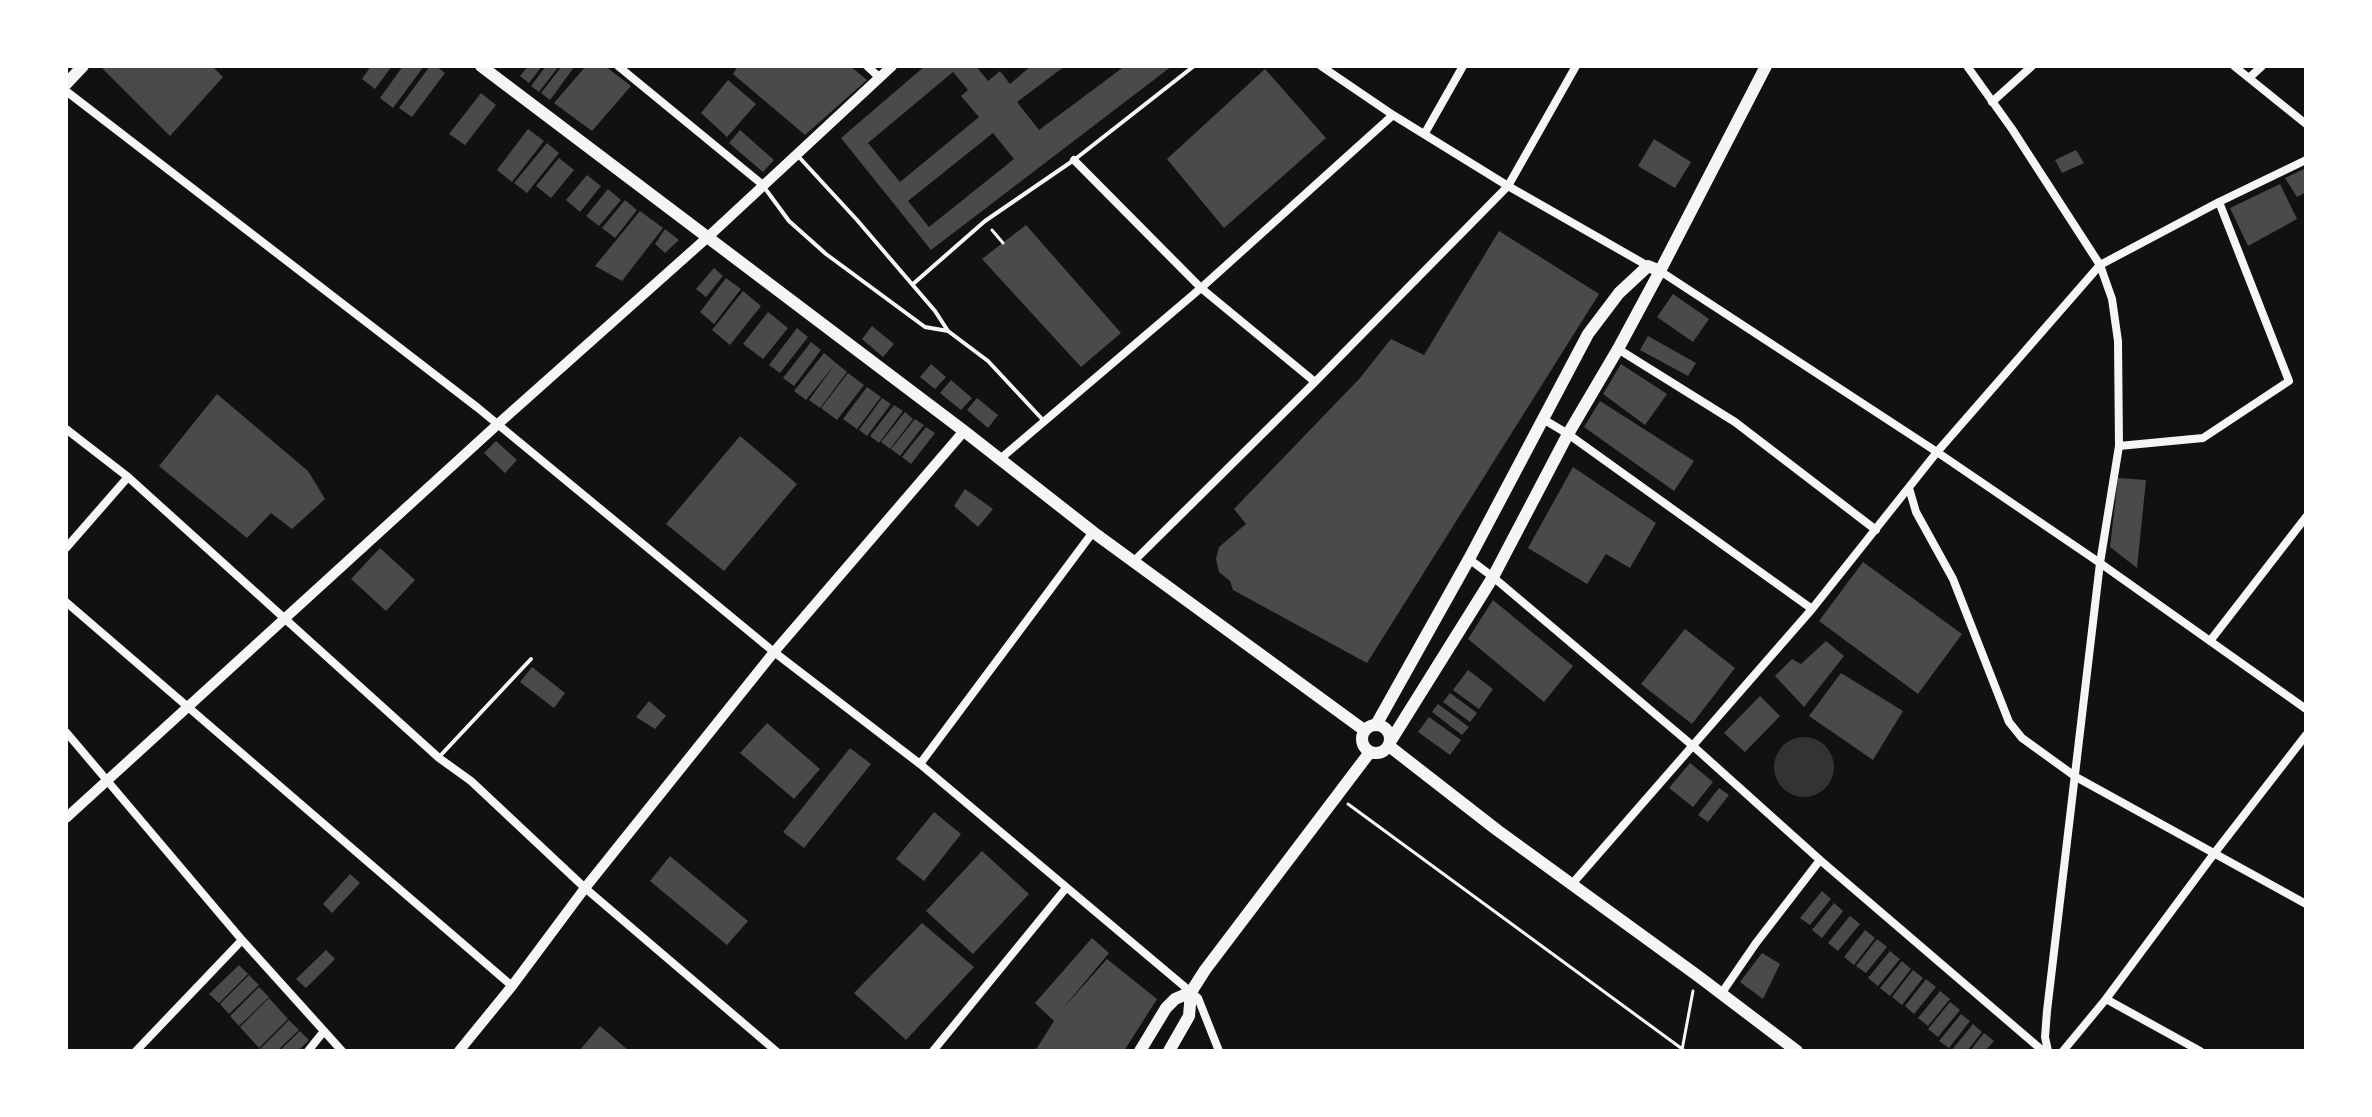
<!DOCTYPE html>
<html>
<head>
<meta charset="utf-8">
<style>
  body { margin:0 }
  #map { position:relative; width:2372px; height:1117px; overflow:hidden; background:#111; font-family:Barlow,sans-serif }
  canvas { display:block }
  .frame { position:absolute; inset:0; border:68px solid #fff; pointer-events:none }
</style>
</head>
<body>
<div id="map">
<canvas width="2372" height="1117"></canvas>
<div class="frame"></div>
</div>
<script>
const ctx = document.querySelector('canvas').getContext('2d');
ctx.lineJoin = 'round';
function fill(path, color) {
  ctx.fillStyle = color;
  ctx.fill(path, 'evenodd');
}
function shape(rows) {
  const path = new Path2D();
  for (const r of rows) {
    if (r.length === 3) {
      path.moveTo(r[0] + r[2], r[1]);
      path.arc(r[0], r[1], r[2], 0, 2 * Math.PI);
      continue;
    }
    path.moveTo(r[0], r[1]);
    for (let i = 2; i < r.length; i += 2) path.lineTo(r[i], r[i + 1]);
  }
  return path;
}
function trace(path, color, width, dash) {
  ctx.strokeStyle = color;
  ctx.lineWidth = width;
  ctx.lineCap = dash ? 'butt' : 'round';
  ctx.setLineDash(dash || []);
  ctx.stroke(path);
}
fill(shape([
  [1804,767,30]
]), '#333');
fill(shape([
  [103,66,212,66,223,77,170,136,102,68],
  [371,66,392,66,375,89,362,79],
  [403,66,424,66,393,108,380,98],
  [430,66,436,66,445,73,412,117,399,108],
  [528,66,542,66,529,83,520,76],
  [546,66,559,66,539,92,531,86],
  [562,66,575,66,550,100,541,93],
  [586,66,605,66,631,86,592,131,554,103],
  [738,66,850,66,867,80,805,135,733,74],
  [925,66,976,66,988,81,1000,71,1010,84,1031,66,1065,66,1017,102,1039,130,1125,66,1172,66,931,250,841,138],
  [953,72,968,90,961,96,979,117,900,182,868,143],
  [993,133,1014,159,929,227,908,201],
  [1265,69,1326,138,1224,228,1167,159],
  [728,80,756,104,727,137,701,113],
  [481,93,496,105,465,145,449,134],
  [528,129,544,141,512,182,497,170],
  [740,130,774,160,763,172,729,143],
  [1654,139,1691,162,1675,188,1638,166],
  [547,143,559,153,527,193,514,183],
  [2076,150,2084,163,2062,173,2055,160],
  [559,158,574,170,551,198,536,186],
  [2306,168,2306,192,2297,197,2285,178],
  [587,175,601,186,580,212,566,200],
  [2280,184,2297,219,2248,246,2230,208],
  [608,189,621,200,599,226,586,216],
  [625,200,637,210,615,238,602,228],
  [640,211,663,228,622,281,595,266],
  [1026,225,1121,333,1081,367,982,259],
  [665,229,679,240,665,253,655,244],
  [1499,231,1599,294,1367,663,1233,590,1230,581,1219,572,1216,559,1219,547,1246,524,1234,509,1360,378,1391,339,1424,355],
  [714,268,723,276,706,297,696,289],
  [726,278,741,289,714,324,700,312],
  [743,291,761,306,730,345,712,330],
  [1673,294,1709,319,1693,342,1657,317],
  [768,312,788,328,763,359,743,344],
  [872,326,894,344,883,357,862,339],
  [797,328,808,337,780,373,769,365],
  [1648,336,1696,363,1688,376,1640,350],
  [811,342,821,350,794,386,783,378],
  [824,353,836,363,806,400,794,391],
  [836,363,847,372,820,408,809,400],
  [931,364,946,377,935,389,920,377],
  [1621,364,1667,394,1645,425,1603,394],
  [848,373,864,385,837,420,821,408],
  [951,380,972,398,961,410,940,393],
  [867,387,881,397,857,429,843,419],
  [217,394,308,471,325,499,292,529,271,513,247,538,159,466],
  [882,398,891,404,867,436,859,430],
  [977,398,998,415,988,428,967,410],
  [1600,401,1694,461,1674,491,1584,427],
  [894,405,903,411,879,443,870,436],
  [905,412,913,419,890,449,881,442],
  [915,419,924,425,900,456,891,449],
  [926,427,935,433,911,464,902,457],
  [740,436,797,484,724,571,666,524],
  [496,441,517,460,505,473,484,453],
  [1573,467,1656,523,1630,568,1606,554,1587,584,1528,548],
  [2118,478,2146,480,2137,568,2110,547],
  [965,489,993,509,978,527,954,506],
  [380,548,415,580,386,611,351,579],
  [1863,562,1962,634,1918,694,1819,621],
  [1493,600,1573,666,1544,702,1468,639],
  [1685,629,1735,668,1692,724,1641,684],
  [1826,641,1844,656,1804,707,1775,676,1792,659,1801,664],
  [532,667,565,693,554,708,520,682],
  [1468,670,1493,689,1479,709,1453,690],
  [1841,673,1903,711,1873,760,1809,716],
  [1450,693,1477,713,1470,722,1443,702],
  [1760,696,1780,716,1745,752,1724,733],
  [649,701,666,716,655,729,636,717],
  [1438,704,1469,727,1462,735,1432,712],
  [1429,717,1461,740,1450,755,1418,732],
  [767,723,820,769,794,799,740,753],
  [850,748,871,764,804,848,783,832],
  [1690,763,1713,782,1693,807,1669,788],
  [1719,788,1729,795,1708,822,1698,815],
  [934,812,961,834,924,881,896,859],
  [982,851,1029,894,973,954,926,911],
  [670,856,748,921,727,945,650,881],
  [350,874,360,883,332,913,323,904],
  [1822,891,1831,899,1810,925,1800,918],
  [1834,903,1843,911,1822,938,1812,930],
  [1850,916,1860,924,1838,951,1828,943],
  [922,923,974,967,906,1040,854,993],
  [1865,930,1875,938,1854,965,1844,957],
  [1092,938,1109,953,1059,1013,1107,959,1157,999,1124,1051,1035,1051,1054,1021,1035,1003],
  [1877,939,1887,947,1866,973,1856,966],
  [326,950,335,959,306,988,296,979],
  [1890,951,1900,959,1878,986,1868,978],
  [1762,953,1780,964,1763,999,1740,982],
  [1902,961,1911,969,1890,996,1880,988],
  [239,965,248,974,219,1003,209,994],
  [1913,970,1923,978,1902,1005,1892,997],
  [249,975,259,985,229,1014,220,1004],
  [1926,979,1936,987,1914,1014,1905,1006],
  [259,987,269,997,239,1026,230,1016],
  [1940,991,1950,999,1928,1026,1918,1018],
  [269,998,288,1019,259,1048,240,1027],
  [1950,1002,1960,1010,1938,1037,1928,1029],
  [1961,1014,1970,1021,1949,1048,1939,1041],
  [289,1020,299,1030,277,1051,262,1051,260,1049],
  [1973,1024,1982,1032,1967,1051,1951,1051],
  [600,1026,629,1051,579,1051],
  [300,1031,309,1040,298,1051,279,1051],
  [1984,1033,1994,1041,1985,1051,1970,1051]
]), '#4a4a4a');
trace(shape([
  [992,230,1003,243],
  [1348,804,1685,1051],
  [1682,1050,1693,991]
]), '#f5f5f5', 3);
trace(shape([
  [798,156,857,220,935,311,948,331,988,361,1043,420],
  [764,187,789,221,826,254,925,327,948,331],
  [913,284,985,221,1074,160,1194,66],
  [440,756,531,659]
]), '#f5f5f5', 4);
trace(shape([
  [618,66,763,185],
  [867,66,879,77],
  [1321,66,1393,115,1508,186,1648,266],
  [1967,66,2012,129,2100,265,2112,299,2118,341,2119,446,2100,563,2047,1011,2045,1037,2048,1051],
  [2234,66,2306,124],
  [2249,78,2262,66],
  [66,91,478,408,774,652,920,764,1198,998,1219,1051],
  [1992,102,2032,66],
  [1425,133,1463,66],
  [1074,160,1201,288,1315,382],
  [1660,271,1937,452,2100,563,2306,709],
  [1618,349,1735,422,1876,530],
  [1543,419,1568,434,1812,609],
  [66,429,128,477,439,758,471,781,585,888,776,1051],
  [2119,446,2203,438,2289,381,2219,202],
  [1000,459,1201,288,1393,115],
  [1909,488,1916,512,1953,579,2009,722,2022,738,2076,777,2306,904],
  [66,548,128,477],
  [1469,559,1493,577,1693,746,1820,860,2043,1051],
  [1134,561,1315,382,1508,186,1576,66],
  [66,602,512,986],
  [2210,641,2306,517],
  [66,732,242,940,342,1051],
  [920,764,1093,532],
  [1572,884,1812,609,1937,452,2100,265,2219,202,2306,160],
  [1721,994,1756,943,1820,860],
  [2106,999,2200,1051],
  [136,1051,242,940],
  [308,1051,324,1031],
  [933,1051,1066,888],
  [2063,1051,2106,999,2213,855,2306,735]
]), '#f5f5f5', 8);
trace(shape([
  [66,818,498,424,709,236,892,66],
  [459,1051,512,986,585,888,774,652,964,431]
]), '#f5f5f5', 10);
trace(shape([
  [481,66,964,431,1093,532,1364,730],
  [66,84,83,66],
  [1376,739,14],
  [1376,725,1469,559,1588,334,1619,293,1648,266,1660,271],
  [1390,742,1493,577,1568,434,1618,349,1660,271,1766,66],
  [1389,746,1497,830,1698,976,1797,1051],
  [1140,1051,1166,1008,1175,999,1191,992],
  [1169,1051,1189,1016,1191,992,1205,970,1370,752]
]), '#f5f5f5', 12);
</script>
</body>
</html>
